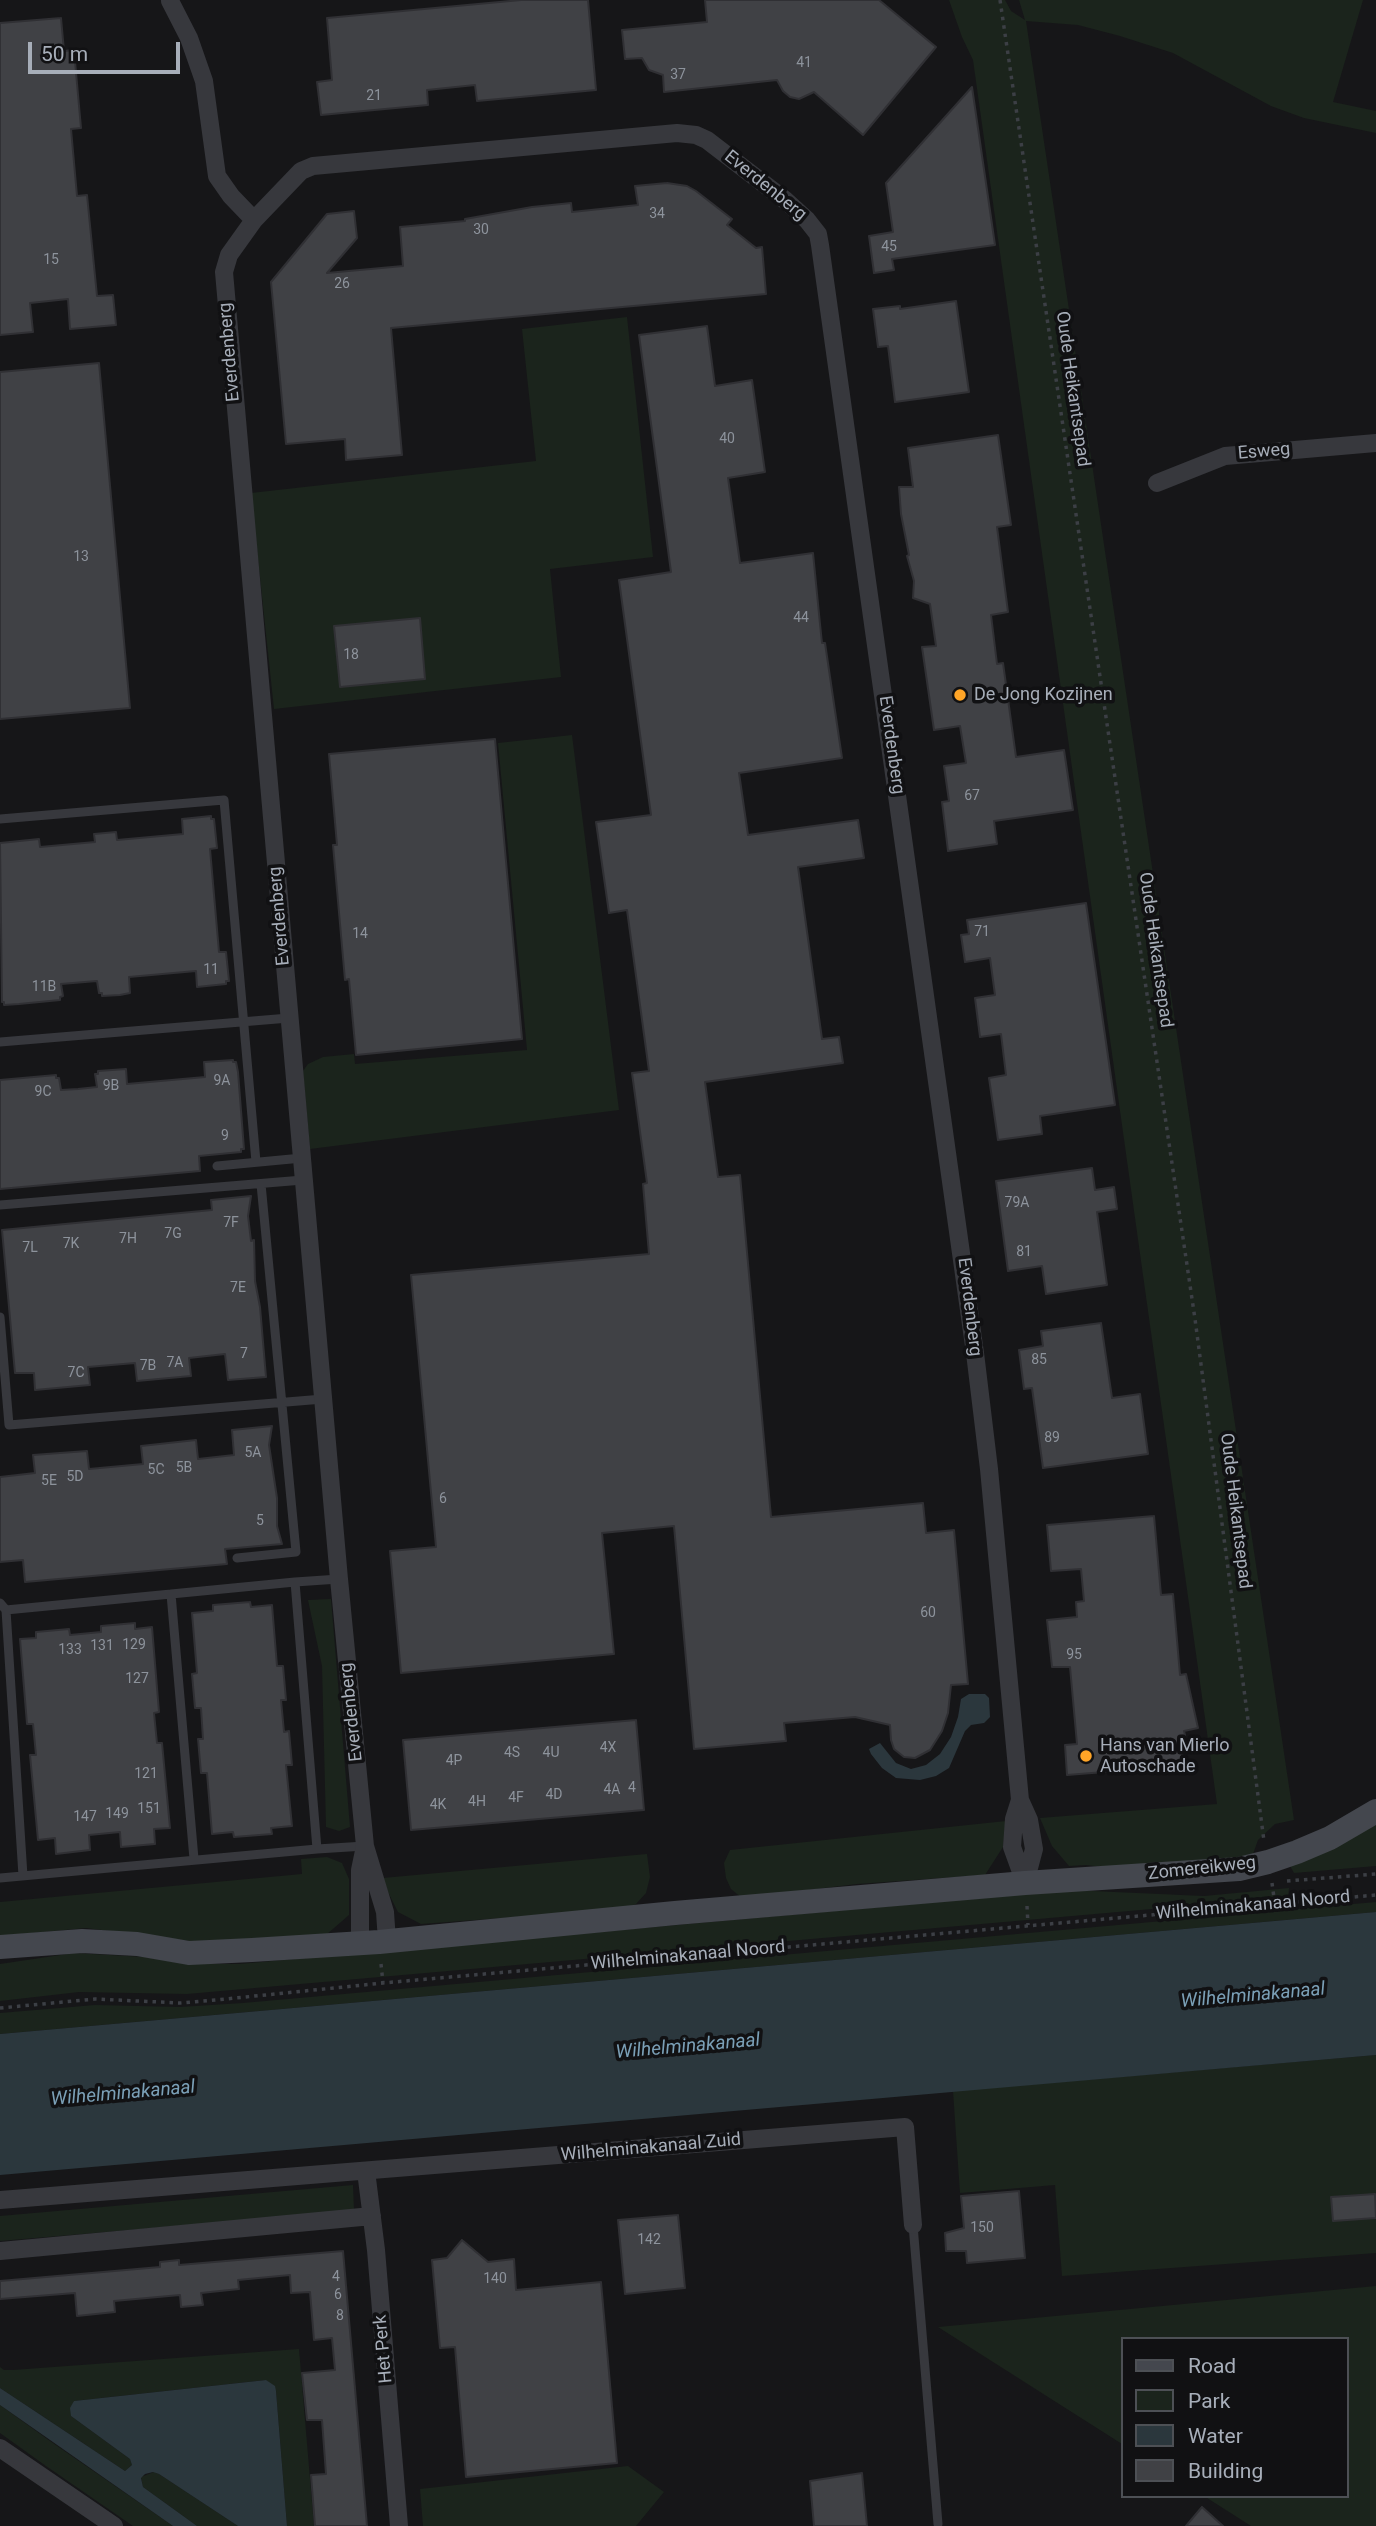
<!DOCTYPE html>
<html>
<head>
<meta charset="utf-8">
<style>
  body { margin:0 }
  #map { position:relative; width:1376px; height:2526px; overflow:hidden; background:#161618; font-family:Roboto,sans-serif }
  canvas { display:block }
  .legend { position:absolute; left:1121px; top:2337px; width:228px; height:161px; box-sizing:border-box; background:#111113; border:2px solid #4d5055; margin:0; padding:9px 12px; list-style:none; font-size:21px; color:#a7aeb9 }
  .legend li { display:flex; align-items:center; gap:14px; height:35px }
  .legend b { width:35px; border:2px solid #4d5055 }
  .scale { position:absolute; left:28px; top:42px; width:152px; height:32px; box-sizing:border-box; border:4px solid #a7aeb9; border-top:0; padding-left:9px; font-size:21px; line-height:24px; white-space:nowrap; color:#a7aeb9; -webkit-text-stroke:5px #111113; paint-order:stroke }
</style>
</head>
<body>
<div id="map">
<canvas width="1376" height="2526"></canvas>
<ul class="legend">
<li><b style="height:9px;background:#44474e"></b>Road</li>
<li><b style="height:19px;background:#1b241c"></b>Park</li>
<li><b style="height:19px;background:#2b373d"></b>Water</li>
<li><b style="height:19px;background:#404145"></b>Building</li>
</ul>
<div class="scale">50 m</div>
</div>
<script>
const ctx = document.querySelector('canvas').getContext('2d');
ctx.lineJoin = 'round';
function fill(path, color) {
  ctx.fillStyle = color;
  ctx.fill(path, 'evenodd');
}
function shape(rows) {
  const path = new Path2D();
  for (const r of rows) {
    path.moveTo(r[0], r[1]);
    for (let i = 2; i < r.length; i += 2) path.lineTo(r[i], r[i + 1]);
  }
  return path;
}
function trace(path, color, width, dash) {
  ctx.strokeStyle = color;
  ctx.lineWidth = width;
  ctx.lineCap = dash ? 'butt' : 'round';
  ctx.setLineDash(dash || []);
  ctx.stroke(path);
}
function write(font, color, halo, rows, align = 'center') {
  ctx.font = font + ' Roboto,sans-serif';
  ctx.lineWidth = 7;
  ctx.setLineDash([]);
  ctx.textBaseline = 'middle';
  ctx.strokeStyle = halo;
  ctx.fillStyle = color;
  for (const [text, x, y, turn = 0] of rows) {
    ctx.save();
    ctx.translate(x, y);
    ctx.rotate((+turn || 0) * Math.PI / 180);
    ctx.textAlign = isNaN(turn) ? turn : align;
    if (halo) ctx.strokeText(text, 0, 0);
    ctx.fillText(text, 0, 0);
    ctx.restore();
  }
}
fill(shape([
  [949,0,1005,0,1011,11,1025,20,1019,0,1363,0,1333,102,1376,111,1376,133,1304,118,1271,106,1173,53,1120,36,1078,25,1026,21,1294,1820,1275,1824,1258,1840,1252,1857,1113,1868,1086,1865,1069,1866,1052,1846,1040,1818,1217,1804,973,60,962,37],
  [627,317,653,557,550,569,561,677,274,709,251,493,536,461,522,329],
  [572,735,619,1110,310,1149,303,1071,308,1064,323,1057,354,1054,355,1064,527,1050,498,743],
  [331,1599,350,1827,339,1831,326,1827,322,1666,308,1600],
  [1006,1821,1003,1847,985,1875,857,1884,742,1898,731,1889,726,1878,724,1863,730,1850],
  [1376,1821,1376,1866,1294,1873,1289,1864],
  [647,1854,650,1877,646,1893,636,1904,624,1909,421,1924,398,1912,388,1892,383,1878],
  [327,1857,342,1863,349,1879,349,1915,326,1935,197,1942,86,1928,0,1936,0,1902,302,1874,301,1859],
  [1289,1888,1288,1897,187,1994,79,1992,0,2001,0,1964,74,1953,145,1957,186,1964,239,1964,1070,1890,1204,1896],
  [1376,1902,1376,1912,0,2034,0,2013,95,2005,180,2007,243,2003],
  [1376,2055,1376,2253,1062,2276,1055,2185,960,2193,953,2091],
  [353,2185,354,2211,0,2241,0,2216],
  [1376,2286,1376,2526,1251,2526,1204,2496,1346,2496,1346,2339,1122,2339,1122,2444,938,2327],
  [299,2349,314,2526,287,2526,276,2391,266,2380,74,2401,71,2416,130,2459,132,2465,125,2471,0,2388,0,2367,4,2370,13,2370],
  [0,2405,50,2441,173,2526,133,2526,46,2466,0,2433],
  [628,2466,664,2492,636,2526,423,2526,420,2489],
  [154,2472,159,2474,238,2526,197,2526,143,2487,141,2477]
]), '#1b241c');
fill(shape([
  [969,1694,985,1694,989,1698,990,1717,984,1723,971,1725,965,1731,949,1768,936,1776,920,1780,896,1778,882,1768,871,1754,869,1749,880,1743,896,1763,911,1769,926,1765,940,1754,951,1737,958,1717,961,1699],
  [1376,1912,1376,2055,0,2175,0,2034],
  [266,2380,275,2386,276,2391,287,2526,238,2526,159,2474,153,2472,145,2474,141,2478,143,2487,197,2526,173,2526,0,2405,0,2388,125,2471,132,2465,130,2459,71,2416,70,2408,74,2401]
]), '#2b373d');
const building = shape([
  [521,0,588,0,596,90,477,101,475,85,427,90,428,105,321,115,317,82,332,80,327,18,521,0],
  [705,0,879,0,936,47,863,135,814,92,799,99,790,97,783,91,777,80,664,92,663,75,649,70,642,58,625,59,622,30,707,22,705,0],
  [61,18,64,51,74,50,81,128,71,129,77,196,87,195,97,296,113,295,116,325,70,329,68,299,30,303,33,332,0,335,0,23,61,18],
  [972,87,995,245,892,259,894,270,874,273,869,236,893,232,886,183,972,87],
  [667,183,687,186,696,191,732,219,727,225,756,248,762,247,766,294,391,328,402,455,346,460,345,439,286,444,271,282,327,214,354,211,357,238,327,273,403,266,400,227,465,221,465,219,532,207,571,203,572,212,638,205,635,186,667,183],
  [956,301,969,392,895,402,888,346,878,347,873,309,900,306,900,309,956,301],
  [707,326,715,386,752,380,765,472,728,478,740,563,813,553,820,624,822,643,825,643,842,758,739,773,748,835,858,820,864,858,798,867,822,1039,839,1037,843,1063,705,1082,718,1177,740,1175,771,1517,923,1503,926,1533,954,1530,968,1684,951,1685,948,1713,942,1731,930,1750,915,1758,904,1757,894,1749,891,1740,890,1725,855,1717,784,1723,786,1741,694,1749,674,1526,602,1533,614,1654,401,1673,390,1551,436,1547,411,1275,649,1254,643,1184,647,1183,632,1073,649,1071,627,910,609,913,596,822,651,815,619,580,671,572,639,335,707,326],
  [99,363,130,708,0,719,0,372,99,363],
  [998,435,1011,525,997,527,1008,612,991,615,997,664,1003,663,1016,757,1064,750,1073,810,994,821,997,844,948,851,942,802,949,801,944,766,966,763,960,726,934,730,922,647,936,646,930,604,913,598,914,581,907,556,909,555,901,514,899,487,913,487,908,448,998,435],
  [420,618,425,679,340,687,334,626,420,618],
  [495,739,522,1039,356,1055,349,979,345,980,333,845,337,845,329,754,495,739],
  [211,816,211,819,214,819,217,848,210,849,219,952,226,952,229,981,226,981,226,984,197,987,196,971,129,977,130,993,120,995,102,996,102,993,99,993,97,981,61,984,63,996,60,997,60,1000,19,1004,4,1005,4,1002,2,1002,0,843,39,839,40,847,95,842,94,834,116,832,117,840,183,834,182,819,211,816],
  [1086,903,1115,1105,1040,1116,1042,1134,998,1140,989,1078,1006,1075,1001,1034,980,1037,975,998,995,995,990,958,965,962,961,935,969,934,967,920,1086,903],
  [233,1060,233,1062,236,1062,238,1072,244,1149,241,1149,241,1152,199,1156,200,1171,0,1189,0,1080,56,1075,56,1078,59,1078,61,1090,78,1089,97,1087,95,1074,98,1074,98,1071,126,1069,127,1084,205,1077,204,1062,233,1060],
  [1092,1168,1095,1190,1114,1187,1117,1209,1097,1212,1107,1285,1046,1294,1042,1266,1008,1271,996,1181,1092,1168],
  [251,1196,248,1216,251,1241,254,1240,255,1281,260,1307,266,1377,228,1380,225,1354,189,1358,191,1376,137,1381,135,1363,88,1367,90,1385,35,1390,34,1373,15,1373,2,1230,212,1210,211,1200,251,1196],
  [1101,1323,1112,1398,1140,1394,1148,1454,1043,1468,1032,1388,1024,1389,1019,1350,1043,1346,1041,1331,1101,1323],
  [272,1426,269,1445,277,1498,277,1526,282,1544,225,1549,227,1564,25,1582,23,1560,0,1562,0,1477,35,1473,33,1455,87,1451,89,1469,143,1464,141,1446,196,1440,198,1459,234,1455,232,1430,272,1426],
  [1154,1516,1161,1595,1173,1594,1180,1675,1186,1674,1198,1728,1184,1731,1185,1735,1181,1736,1183,1765,1134,1769,1134,1772,1117,1774,1117,1771,1067,1775,1065,1745,1077,1744,1070,1667,1052,1667,1047,1620,1077,1617,1076,1602,1084,1601,1081,1569,1051,1571,1047,1525,1154,1516],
  [250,1602,251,1607,272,1605,277,1666,283,1666,286,1700,281,1700,284,1732,289,1731,292,1765,286,1765,292,1826,271,1828,272,1834,234,1837,233,1832,212,1834,207,1773,201,1773,198,1739,203,1739,201,1708,195,1708,192,1674,197,1673,192,1613,213,1611,213,1605,250,1602],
  [135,1623,135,1629,152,1627,159,1712,154,1713,157,1743,162,1743,170,1828,154,1829,155,1844,121,1847,120,1832,89,1835,90,1850,56,1854,55,1838,38,1840,30,1755,36,1755,33,1724,27,1724,20,1639,36,1638,36,1632,69,1629,70,1635,101,1632,101,1626,135,1623],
  [636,1720,644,1810,411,1830,403,1740,636,1720],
  [1019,2191,1025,2258,967,2263,966,2251,946,2251,945,2233,964,2228,961,2196,1019,2191],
  [1375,2194,1376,2218,1333,2221,1331,2197,1375,2194],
  [678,2215,685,2288,625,2294,618,2220,678,2215],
  [462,2240,488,2262,514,2259,516,2290,601,2282,617,2463,466,2477,455,2347,440,2348,432,2260,447,2258,462,2240],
  [343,2251,367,2526,315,2526,311,2475,326,2474,322,2420,307,2420,302,2373,335,2370,332,2338,314,2340,310,2292,291,2293,290,2275,238,2280,239,2289,201,2293,203,2305,181,2307,180,2295,114,2301,115,2312,77,2316,75,2293,0,2299,0,2281,160,2267,160,2262,179,2260,179,2265,343,2251],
  [862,2473,867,2526,814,2526,810,2481,862,2473],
  [1202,2507,1223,2526,1186,2526,1202,2507]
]);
fill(building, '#404145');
trace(building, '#303034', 2);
trace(shape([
  [1000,0,1195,1319,1264,1841],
  [1287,1881,1376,1874],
  [1272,1883,1275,1905],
  [1027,1906,1028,1925],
  [381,1964,383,1983],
  [0,2008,95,1999,180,2003,216,2000,383,1983,1376,1895]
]), '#3c3f45', 3.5, [3.5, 5]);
trace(shape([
  [0,819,224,800,256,1162],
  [0,1042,289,1018],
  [217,1166,302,1158],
  [0,1205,303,1180],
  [0,1317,9,1425,323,1399],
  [237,1558,296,1552,261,1184],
  [295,1582,339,1579],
  [171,1594,194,1859],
  [0,1603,6,1610,295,1582,317,1849,0,1878],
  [6,1610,23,1876],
  [317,1849,365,1846],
  [913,2225,938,2524]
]), '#37383d', 9);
trace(shape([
  [170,1,189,38,204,81,217,176,231,196,254,220],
  [1157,483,1225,456,1376,443],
  [1020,1800,1014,1819,1012,1847,1025,1883],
  [365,1846,339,1579,224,272,229,255,254,220,301,171,313,166,677,133,696,135,707,140,785,200,807,220,818,234,820,245,975,1353,989,1469,1020,1800,1029,1820,1034,1849,1025,1883],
  [360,1943,360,1870,365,1846,385,1912,387,1941],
  [366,2171,376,2250,399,2526],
  [0,2200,905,2127,913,2225],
  [0,2251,372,2216],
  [0,2448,114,2526]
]), '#37383d', 18);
trace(shape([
  [0,1947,82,1941,137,1944,189,1953,252,1950,379,1942,675,1913,1025,1883,1239,1869,1268,1862,1297,1852,1330,1838,1376,1811]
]), '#44474e', 24);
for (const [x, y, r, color] of [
  [960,695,7,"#ffa527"],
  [1086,1756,7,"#ffa527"]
]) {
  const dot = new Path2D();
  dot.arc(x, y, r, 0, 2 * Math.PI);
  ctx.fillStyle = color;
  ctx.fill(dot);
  trace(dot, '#111113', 2.5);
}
write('14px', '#8d939c', null, [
  ["41",804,63],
  ["37",678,75],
  ["21",374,96],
  ["34",657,214],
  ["30",481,230],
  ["45",889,247],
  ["15",51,260],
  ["26",342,284],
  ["40",727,439],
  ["13",81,557],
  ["44",801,618],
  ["18",351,655],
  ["67",972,796],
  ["71",982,932],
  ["14",360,934],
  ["11",211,970],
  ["11B",44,987],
  ["9A",222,1081],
  ["9B",111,1086],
  ["9C",43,1092],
  ["9",225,1136],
  ["79A",1017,1203],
  ["7F",231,1223],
  ["7G",173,1234],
  ["7H",128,1239],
  ["7K",71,1244],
  ["7L",30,1248],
  ["81",1024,1252],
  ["7E",238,1288],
  ["7",244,1354],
  ["85",1039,1360],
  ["7A",175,1363],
  ["7B",148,1366],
  ["7C",76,1373],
  ["89",1052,1438],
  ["5A",253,1453],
  ["5B",184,1468],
  ["5C",156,1470],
  ["5D",75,1477],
  ["5E",49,1481],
  ["6",443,1499],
  ["5",260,1521],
  ["60",928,1613],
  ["129",134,1645],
  ["131",102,1646],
  ["133",70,1650],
  ["95",1074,1655],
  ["127",137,1679],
  ["4X",608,1748],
  ["4S",512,1753],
  ["4U",551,1753],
  ["4P",454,1761],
  ["121",146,1774],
  ["4",632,1788],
  ["4A",612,1790],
  ["4D",554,1795],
  ["4F",516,1798],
  ["4H",477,1802],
  ["4K",438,1805],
  ["151",149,1809],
  ["149",117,1814],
  ["147",85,1817],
  ["150",982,2228],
  ["142",649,2240],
  ["4",336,2277],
  ["140",495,2279],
  ["6",338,2295],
  ["8",340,2316]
]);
write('18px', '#a7aeb9', '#111113', [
  ["Everdenberg",765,186,39],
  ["Everdenberg",230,352,-95],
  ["Oude Heikantsepad",1072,389,82],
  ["Esweg",1264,452,-5],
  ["Everdenberg",891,745,82],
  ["Everdenberg",280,916,-95],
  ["Oude Heikantsepad",1155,950,82],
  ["Everdenberg",969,1307,83],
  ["Oude Heikantsepad",1235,1511,83],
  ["Everdenberg",352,1712,-96],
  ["Zomereikweg",1202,1869,-6],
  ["Wilhelminakanaal Noord",1253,1906,-5],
  ["Wilhelminakanaal Noord",688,1956,-5],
  ["Wilhelminakanaal Zuid",651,2148,-5],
  ["Het Perk",384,2349,-95]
]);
write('18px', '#a7aeb9', '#111113', [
  ["De Jong Kozijnen",974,695],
  ["Hans van Mierlo",1100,1746],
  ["Autoschade",1100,1767]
], 'left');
write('italic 19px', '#7ba0b7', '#111113', [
  ["Wilhelminakanaal",1253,1996,-5],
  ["Wilhelminakanaal",688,2047,-5],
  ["Wilhelminakanaal",123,2094,-5]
]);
</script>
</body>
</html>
